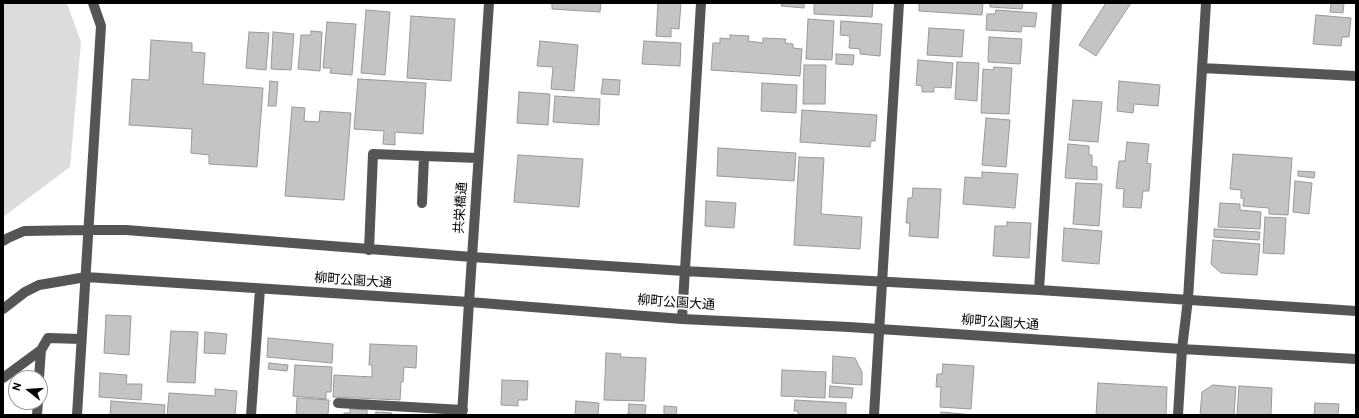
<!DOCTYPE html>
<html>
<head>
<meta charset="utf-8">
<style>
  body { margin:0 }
  #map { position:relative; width:1359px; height:418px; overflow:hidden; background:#fff; font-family:Overpass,sans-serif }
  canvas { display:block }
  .frame { position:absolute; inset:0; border:4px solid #000; pointer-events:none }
  .north { position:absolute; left:8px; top:370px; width:40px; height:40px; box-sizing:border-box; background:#fff; border:1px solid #999; border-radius:50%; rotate:287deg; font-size:11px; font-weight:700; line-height:16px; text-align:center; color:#000 }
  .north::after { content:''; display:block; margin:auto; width:14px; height:18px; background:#000; clip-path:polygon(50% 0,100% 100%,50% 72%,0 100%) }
</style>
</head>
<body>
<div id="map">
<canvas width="1359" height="418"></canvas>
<div class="frame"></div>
<div class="north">N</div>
</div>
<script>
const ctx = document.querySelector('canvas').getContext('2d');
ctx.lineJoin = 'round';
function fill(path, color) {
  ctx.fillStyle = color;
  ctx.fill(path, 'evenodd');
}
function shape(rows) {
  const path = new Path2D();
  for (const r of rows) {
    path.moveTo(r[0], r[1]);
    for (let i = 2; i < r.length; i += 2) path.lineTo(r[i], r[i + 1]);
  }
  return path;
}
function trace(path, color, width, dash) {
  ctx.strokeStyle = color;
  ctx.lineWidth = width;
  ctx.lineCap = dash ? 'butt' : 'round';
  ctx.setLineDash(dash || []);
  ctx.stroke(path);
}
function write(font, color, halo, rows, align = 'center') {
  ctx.font = font + ' Overpass,"Noto Sans JP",sans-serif';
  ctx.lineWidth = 4;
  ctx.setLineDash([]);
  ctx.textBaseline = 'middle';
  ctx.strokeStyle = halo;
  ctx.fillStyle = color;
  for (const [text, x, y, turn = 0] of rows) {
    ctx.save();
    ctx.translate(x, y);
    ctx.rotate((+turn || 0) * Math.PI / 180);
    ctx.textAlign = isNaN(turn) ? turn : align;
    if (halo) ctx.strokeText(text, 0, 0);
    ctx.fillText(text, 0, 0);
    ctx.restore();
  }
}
fill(shape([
  [3,3,65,3,68,6,81,42,70,167,3,217]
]), '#dcdcdc');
const building = shape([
  [546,3,601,3,600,12,552,9,552,4,546,3],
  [658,3,681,3,679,29,671,28,671,37,656,36,658,3],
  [782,3,804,3,804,8,781,6,782,3],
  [814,3,873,3,872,17,814,14,814,3],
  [919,3,983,3,982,15,919,11,919,3],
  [990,3,1023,3,1022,9,990,7,990,3],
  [1106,3,1131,3,1096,56,1079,45,1106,3],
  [1331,3,1344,3,1343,13,1330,12,1331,3],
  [366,10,390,12,385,75,361,73,366,10],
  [996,10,1037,13,1035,27,1022,26,1021,32,986,30,987,14,995,14,996,10],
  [1316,15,1351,18,1349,37,1342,37,1341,46,1313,44,1316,15],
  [411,16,455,19,451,81,407,78,411,16],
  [808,19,834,21,832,60,806,59,808,19],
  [841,21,882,24,880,56,860,54,860,49,849,48,850,36,840,35,841,21],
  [327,22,356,24,352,75,330,73,331,68,323,68,327,22],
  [929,28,964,30,962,57,927,55,929,28],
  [311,31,322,32,320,71,298,69,301,35,311,35,311,31],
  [249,32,269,33,266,70,246,68,249,32],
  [273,32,294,34,291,70,271,69,273,32],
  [730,35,749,36,748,41,763,43,763,38,786,39,785,43,793,44,793,48,802,49,800,76,711,70,713,43,720,43,720,38,730,39,730,35],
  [989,37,1022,39,1020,64,988,62,989,37],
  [151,40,192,43,192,52,205,53,203,84,263,88,257,167,209,164,209,155,191,153,192,129,129,125,132,79,149,80,151,40],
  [540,41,578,45,574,91,551,89,553,67,537,66,540,41],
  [644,41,681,43,680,66,642,64,644,41],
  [836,54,854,55,853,65,836,64,836,54],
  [918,60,953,63,951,88,934,87,934,92,922,92,922,86,916,85,918,60],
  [957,62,979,63,977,101,955,99,957,62],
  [804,65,826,65,825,104,803,104,804,65],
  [994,67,1012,68,1009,114,981,113,983,69,993,70,994,67],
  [358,79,426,83,423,134,395,132,395,145,383,144,384,131,354,129,358,79],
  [603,79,620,80,619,95,601,94,603,79],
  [270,81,278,82,276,106,268,106,270,81],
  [1119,81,1160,85,1158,106,1134,104,1133,113,1117,111,1119,81],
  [762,83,797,85,796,113,761,111,762,83],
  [519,92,550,94,548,125,517,123,519,92],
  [555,96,600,99,599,125,553,122,555,96],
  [1073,100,1102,102,1098,142,1069,140,1073,100],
  [292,107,305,108,304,121,319,122,320,111,351,113,344,200,285,196,292,107],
  [802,110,877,115,875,141,871,141,870,147,800,142,802,110],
  [986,118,1010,120,1006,167,982,165,986,118],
  [1127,142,1149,144,1147,163,1151,164,1149,191,1143,191,1141,208,1123,207,1124,189,1116,188,1119,161,1125,161,1127,142],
  [1068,144,1089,146,1089,155,1092,155,1092,166,1097,167,1097,180,1065,178,1068,144],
  [718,148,796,153,794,181,717,176,718,148],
  [1233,154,1292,158,1288,215,1269,214,1269,208,1243,206,1244,199,1241,198,1241,190,1230,189,1233,154],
  [518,155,583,159,579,207,514,202,518,155],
  [799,157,824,158,821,214,862,217,860,249,794,245,799,157],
  [1298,171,1315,172,1314,178,1298,176,1298,171],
  [982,172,1018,174,1015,208,963,204,965,177,982,178,982,172],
  [1295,181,1312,183,1309,214,1293,212,1295,181],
  [1076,183,1102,184,1099,226,1073,224,1076,183],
  [913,188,941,189,938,238,909,236,910,223,906,223,908,198,912,198,913,188],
  [706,201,736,203,734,228,705,226,706,201],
  [1220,203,1240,204,1240,210,1261,212,1260,229,1218,227,1220,203],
  [1265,217,1286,218,1284,254,1263,253,1265,217],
  [1007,222,1031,223,1029,258,993,256,995,226,1007,226,1007,222],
  [1064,228,1102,231,1099,264,1062,261,1064,228],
  [1214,229,1260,232,1259,240,1214,237,1214,229],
  [1213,240,1260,244,1257,275,1221,273,1211,264,1213,240],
  [106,315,131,316,129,355,104,353,106,315],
  [171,331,198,332,195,383,167,382,171,331],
  [205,332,227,334,225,354,204,353,205,332],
  [268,338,333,344,332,363,267,357,268,338],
  [370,344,417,346,416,368,404,367,403,382,401,382,400,400,333,397,334,375,372,377,372,365,369,365,370,344],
  [606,353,621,354,620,357,646,358,644,401,604,400,606,353],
  [833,356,855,358,862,372,862,385,832,383,833,356],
  [269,363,288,365,287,371,268,369,269,363],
  [943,364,974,366,971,409,940,407,941,387,936,387,937,374,942,374,943,364],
  [295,365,332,367,331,392,326,392,326,399,293,396,295,365],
  [782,370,826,372,825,398,781,396,782,370],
  [100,373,127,375,126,384,142,384,141,400,99,397,100,373],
  [502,380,528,381,527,400,518,400,518,406,501,405,502,380],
  [1098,383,1167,387,1166,415,1096,415,1098,383],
  [1213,385,1236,387,1234,415,1200,415,1202,392,1213,385],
  [830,386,853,388,852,398,829,397,830,386],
  [1239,386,1272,388,1271,415,1237,415,1239,386],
  [215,389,237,391,235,415,167,415,169,393,215,396,215,389],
  [297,398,329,400,328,415,296,415,297,398],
  [795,400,846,403,846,415,798,415,798,411,794,411,795,400],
  [111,401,165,405,164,415,110,415,111,401],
  [576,401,599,403,598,415,575,415,576,401],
  [1315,403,1339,404,1338,415,1314,415,1315,403],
  [629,404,646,405,645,415,628,414,629,404],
  [664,406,677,407,676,415,664,415,664,406],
  [350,409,367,410,367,415,375,415,344,415,344,413,350,413,350,409],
  [376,412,392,413,391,415,375,415,376,412],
  [941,412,973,415,941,415,941,412]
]);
fill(building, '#c4c4c4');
trace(building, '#999', 1);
trace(shape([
  [1202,68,1356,76],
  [424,156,478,158],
  [3,241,8,238,24,231,88,230,126,230,472,257,684,271,1039,290,1356,311],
  [369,250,373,154,424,156,422,203],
  [1039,290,1057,3],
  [3,309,25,292,39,285,86,277,469,302,682,319,849,327,1182,349,1356,359],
  [682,319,701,3],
  [3,378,41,350,48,338,81,339],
  [39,378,41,350],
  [338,403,463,410],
  [37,415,38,402],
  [77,415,101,26,93,3],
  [251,415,260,289],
  [462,415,469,302,489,3],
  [874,415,899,3],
  [1178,415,1182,349,1188,299,1206,3]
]), '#555', 10);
write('13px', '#000', '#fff', [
  ["共栄橋通",462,208,-86],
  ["柳町公園大通",353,282,4],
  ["柳町公園大通",676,304,4],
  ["柳町公園大通",1000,324,4]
]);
</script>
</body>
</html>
